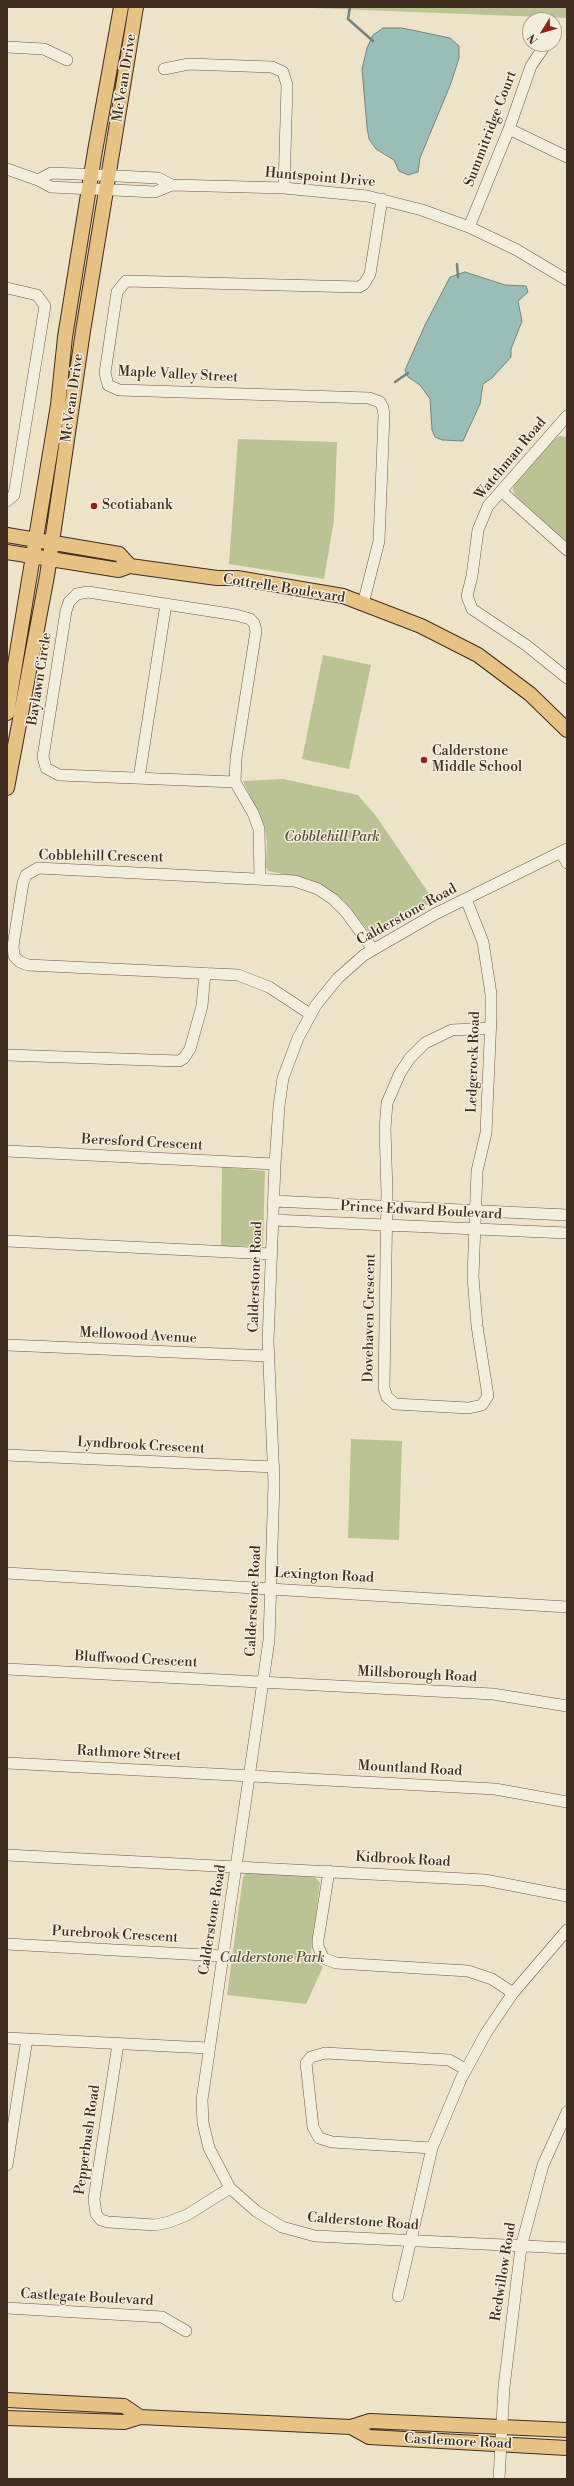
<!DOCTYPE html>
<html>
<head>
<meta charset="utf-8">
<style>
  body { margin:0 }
  #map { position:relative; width:574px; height:2486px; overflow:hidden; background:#ede3c9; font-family:"Libre Bodoni",serif }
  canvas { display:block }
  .frame { position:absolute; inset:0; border:8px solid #412c20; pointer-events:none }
  .north { position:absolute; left:522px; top:12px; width:40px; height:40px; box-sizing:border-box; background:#f3eddc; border:1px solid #aca091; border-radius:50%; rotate:233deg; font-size:11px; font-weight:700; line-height:16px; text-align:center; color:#412c20 }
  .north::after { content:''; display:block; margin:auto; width:14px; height:18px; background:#8f2418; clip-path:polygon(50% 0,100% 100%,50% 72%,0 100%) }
</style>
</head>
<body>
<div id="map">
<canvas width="574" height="2486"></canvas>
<div class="frame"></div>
<div class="north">N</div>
</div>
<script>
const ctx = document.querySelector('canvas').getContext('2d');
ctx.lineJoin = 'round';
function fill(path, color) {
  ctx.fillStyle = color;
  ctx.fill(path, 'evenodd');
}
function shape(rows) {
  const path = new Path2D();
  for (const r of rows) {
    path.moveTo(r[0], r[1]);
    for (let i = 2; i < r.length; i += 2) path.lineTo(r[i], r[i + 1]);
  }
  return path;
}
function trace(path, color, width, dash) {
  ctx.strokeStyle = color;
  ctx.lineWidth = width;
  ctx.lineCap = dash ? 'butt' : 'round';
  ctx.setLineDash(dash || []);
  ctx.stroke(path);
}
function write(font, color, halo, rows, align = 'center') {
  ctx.font = font + ' "Libre Bodoni",serif';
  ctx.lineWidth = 3;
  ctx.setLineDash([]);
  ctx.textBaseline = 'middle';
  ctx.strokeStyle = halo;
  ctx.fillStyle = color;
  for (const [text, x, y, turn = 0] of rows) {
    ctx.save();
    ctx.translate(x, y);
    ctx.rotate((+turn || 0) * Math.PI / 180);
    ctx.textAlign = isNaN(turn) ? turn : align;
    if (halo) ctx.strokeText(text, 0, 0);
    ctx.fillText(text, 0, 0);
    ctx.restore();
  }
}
fill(shape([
  [287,7,567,7,567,18],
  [560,436,567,437,567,542,515,495,513,490,514,484,553,439],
  [238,439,337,442,334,520,324,579,229,564],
  [323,655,371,665,349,769,302,759],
  [283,779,358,795,376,816,434,901,373,937,344,901,329,889,308,879,268,871,266,867,267,841,264,825,243,781],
  [222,1167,265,1171,263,1246,221,1246],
  [351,1439,402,1441,399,1540,348,1538],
  [247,1872,314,1876,320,1883,311,1951,316,1962,323,1967,306,2004,227,1995,243,1877]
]), '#bbc394');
const water = shape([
  [383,28,402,28,450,38,459,46,459,58,451,83,420,158,418,172,408,175,399,171,394,160,376,149,369,139,367,127,362,69,367,48,373,35,383,28],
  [465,272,505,285,526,286,528,292,518,301,522,321,511,349,511,357,492,378,483,384,480,404,463,441,442,440,435,437,432,430,430,399,420,385,408,377,405,370,425,325,450,277,465,272]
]);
fill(water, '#99beb8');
trace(water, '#76847b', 1);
trace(shape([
  [350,7,348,19,373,41],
  [457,264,458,277],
  [395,382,408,373]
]), '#76847b', 2.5);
const minor = shape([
  [7,47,44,49,67,60],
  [164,69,189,64,272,67,283,72,287,85,284,188],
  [509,129,567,157],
  [7,169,38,180,51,187,155,192,172,185],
  [38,180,51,173,77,174,158,178,172,185,284,188,367,196,422,210,469,227,517,250,567,280],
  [469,227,509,129,531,66,546,44],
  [7,288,37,295,45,306,15,489,14,495,7,501],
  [567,416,488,506,478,530,472,576,467,596,472,609,526,645,567,678],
  [501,491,567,550],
  [363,604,379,541,384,415,383,408,380,402,369,398,119,390,108,385,105,373,117,292,126,281,359,287,364,284,370,274,382,199],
  [139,778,166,604],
  [235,782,59,775,46,768,43,757,66,611,69,602,77,594,88,592,236,615,250,619,254,623,256,631,236,758,235,782,253,813,259,829,260,878],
  [567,849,435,914,364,955,338,978,316,1005,298,1038,283,1078,279,1106,275,1164,268,1341,274,1483,269,1640,202,2100,203,2123,209,2148,230,2188,256,2211,282,2227,315,2236,567,2248],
  [561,852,567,863],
  [466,899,483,942,491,994,491,1017,486,1133,477,1171,473,1277,477,1326,488,1396,482,1405,469,1408,395,1404,387,1397,384,1388,387,1193,385,1129,387,1103,400,1073,410,1058,425,1043,452,1030,491,1028],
  [310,1014,269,987,238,975,28,965,20,962,14,956,13,946,23,883,26,875,38,868,295,881,318,889,333,899,346,912,372,948],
  [7,1055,179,1061,184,1058,190,1049,202,1006,205,973],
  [7,1151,275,1164],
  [274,1201,567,1215],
  [273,1220,567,1233],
  [7,1241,271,1254],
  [7,1345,268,1356],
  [7,1455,274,1467],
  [7,1573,567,1607],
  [7,1669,493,1694,567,1706],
  [7,1763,495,1789,567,1802],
  [7,1855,485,1880,567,1896],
  [329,1871,318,1940,318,1946,323,1958,336,1963,468,1971,492,1979,513,1993],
  [7,1944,222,1956],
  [7,2038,208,2048],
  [118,2044,94,2199,96,2214,101,2220,108,2222,155,2225,169,2222,187,2215,230,2188],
  [432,2148,332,2142,319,2138,313,2127,306,2063,311,2057,325,2053,449,2060,465,2069],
  [7,2165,27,2039],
  [398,2296,432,2148,461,2079,486,2033,513,1993,567,1930],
  [7,2308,162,2317,186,2331],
  [499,2479,504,2387,521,2247,543,2165,567,2112]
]);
const major = shape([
  [7,535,119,554,130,566],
  [7,552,119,570,130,566,217,578,237,578,343,596,421,626,478,655,530,694,567,730],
  [7,713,58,405,65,337,95,151,121,7],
  [7,788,47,576,83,331,136,7],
  [7,2400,124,2406,140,2417],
  [7,2418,124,2422,140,2417,351,2427,370,2421,567,2430],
  [351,2427,369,2437,567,2448]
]);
trace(minor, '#6c5a4a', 12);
trace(major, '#412c20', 16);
trace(minor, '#f3eddc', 11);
trace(major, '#e6c284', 14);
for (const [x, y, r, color] of [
  [94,506,4,"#8f2418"],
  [424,760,4,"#8f2418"]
]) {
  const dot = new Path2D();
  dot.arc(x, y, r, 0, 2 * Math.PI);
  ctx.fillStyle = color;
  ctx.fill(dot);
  trace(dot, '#f3eddc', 1.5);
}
write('14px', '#412c20', '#f3eddc', [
  ["McVean Drive",125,78,-81],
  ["Summitridge Court",491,129,-69],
  ["Huntspoint Drive",320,178,5],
  ["Maple Valley Street",178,375,3],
  ["McVean Drive",73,398,-82],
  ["Watchman Road",511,459,-50],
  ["Cottrelle Boulevard",284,589,9],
  ["Baylawn Circle",40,679,-81],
  ["Cobblehill Crescent",101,857,1],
  ["Calderstone Road",407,915,-29],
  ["Ledgerock Road",474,1062,-88],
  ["Beresford Crescent",142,1143,3],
  ["Prince Edward Boulevard",421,1211,3],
  ["Calderstone Road",256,1277,-88],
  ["Dovehaven Crescent",370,1318,-89],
  ["Mellowood Avenue",138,1336,3],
  ["Lyndbrook Crescent",141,1446,3],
  ["Lexington Road",324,1576,3],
  ["Calderstone Road",254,1601,-87],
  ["Bluffwood Crescent",136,1660,3],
  ["Millsborough Road",417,1675,3],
  ["Rathmore Street",129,1754,3],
  ["Mountland Road",410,1769,3],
  ["Kidbrook Road",403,1860,3],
  ["Calderstone Road",213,1920,-81],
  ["Purebrook Crescent",115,1935,3],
  ["Pepperbush Road",88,2140,-82],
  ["Calderstone Road",363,2222,4],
  ["Redwillow Road",504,2272,-81],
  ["Castlegate Boulevard",87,2298,3],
  ["Castlemore Road",458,2442,3]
]);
write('14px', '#412c20', '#f3eddc', [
  ["Scotiabank",102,506],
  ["Calderstone",432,752],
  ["Middle School",432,768]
], 'left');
write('italic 14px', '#594a37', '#f3eddc', [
  ["Cobblehill Park",332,838],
  ["Calderstone Park",272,1959]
]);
</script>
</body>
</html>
